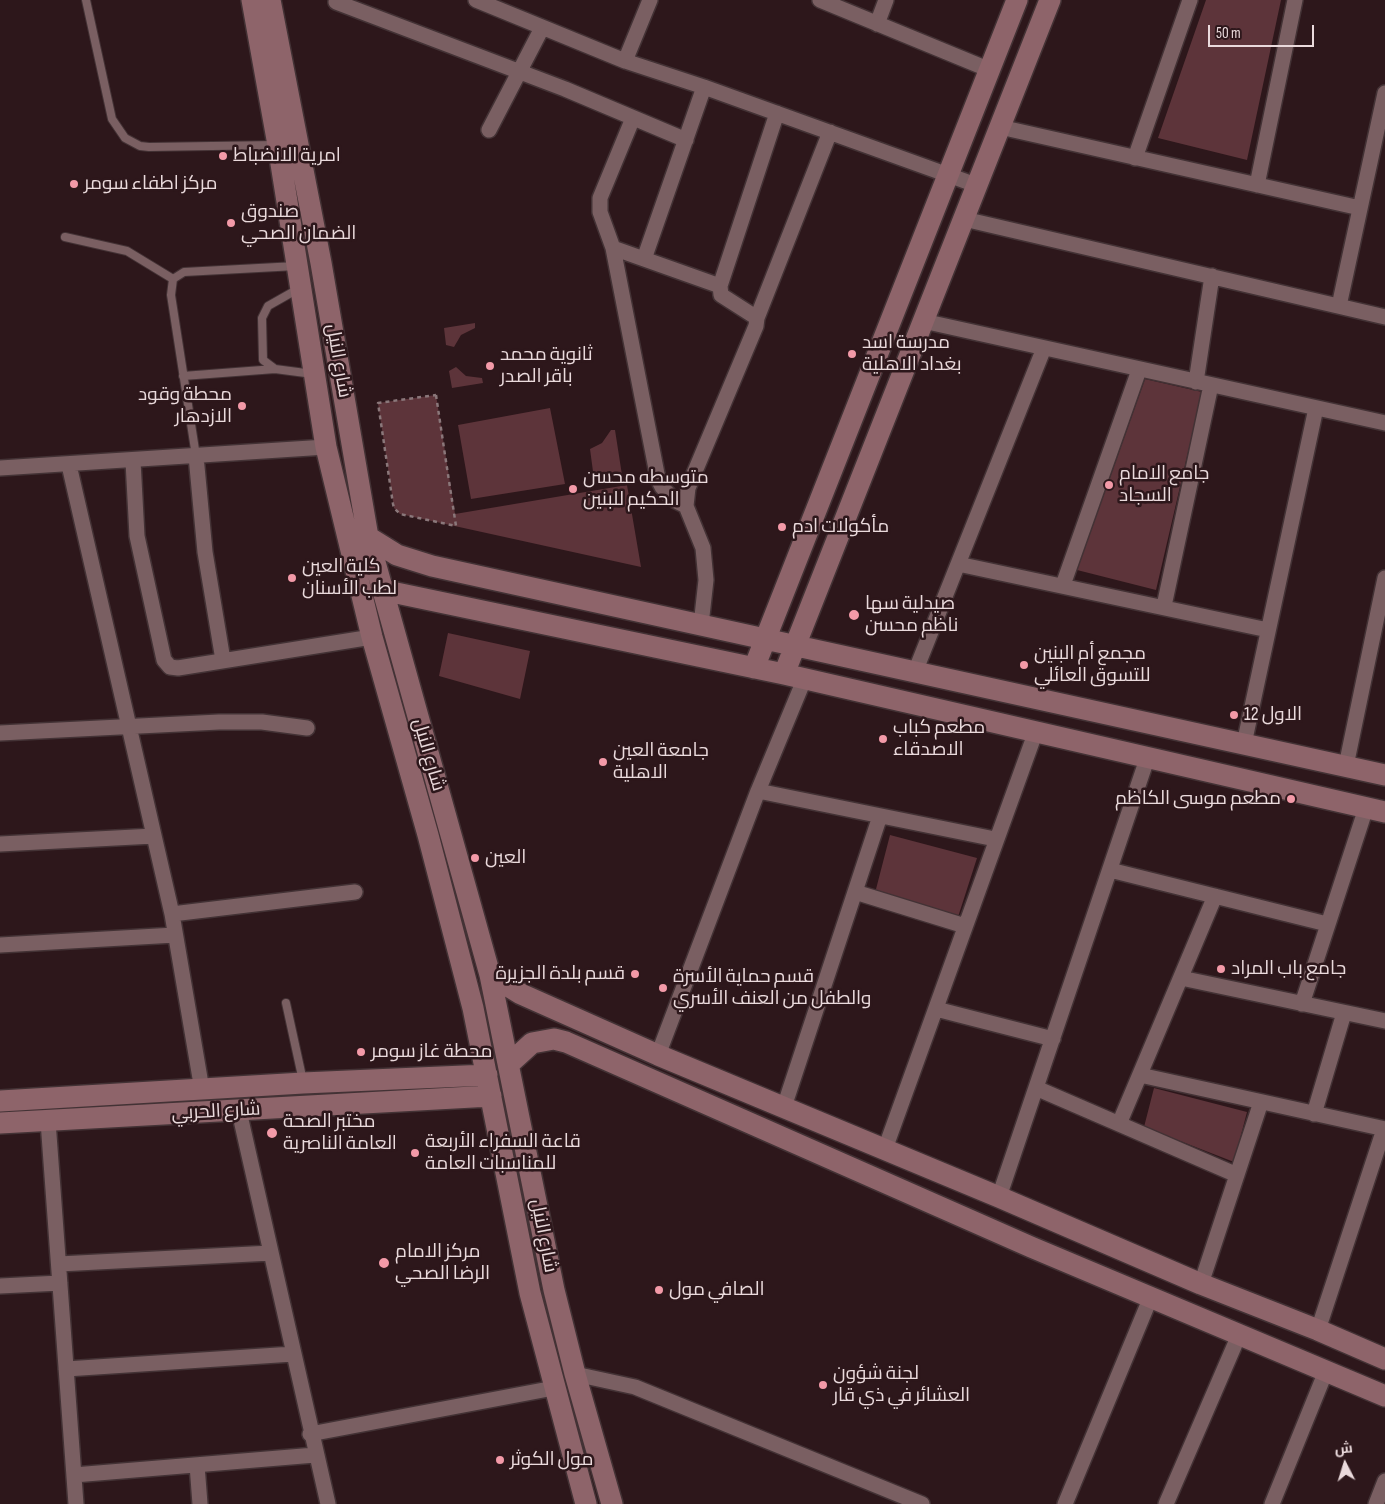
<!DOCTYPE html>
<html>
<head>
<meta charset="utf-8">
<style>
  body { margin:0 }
  #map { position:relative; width:1385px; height:1504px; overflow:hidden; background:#2d171b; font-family:"Sofia Sans Condensed",Cairo,sans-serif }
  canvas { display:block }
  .north { position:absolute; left:1320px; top:1439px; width:50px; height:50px; -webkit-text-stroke:4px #2d171b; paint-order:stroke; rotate:355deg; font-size:14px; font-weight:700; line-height:20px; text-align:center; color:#eadadc }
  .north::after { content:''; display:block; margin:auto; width:18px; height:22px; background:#eadadc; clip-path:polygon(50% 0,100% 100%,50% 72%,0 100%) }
  .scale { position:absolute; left:1208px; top:25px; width:106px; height:22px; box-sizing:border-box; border:2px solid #eadadc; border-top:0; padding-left:6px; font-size:15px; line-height:18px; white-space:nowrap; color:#eadadc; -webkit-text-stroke:4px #2d171b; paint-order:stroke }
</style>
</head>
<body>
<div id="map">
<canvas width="1385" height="1504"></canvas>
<div class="north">ش</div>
<div class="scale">50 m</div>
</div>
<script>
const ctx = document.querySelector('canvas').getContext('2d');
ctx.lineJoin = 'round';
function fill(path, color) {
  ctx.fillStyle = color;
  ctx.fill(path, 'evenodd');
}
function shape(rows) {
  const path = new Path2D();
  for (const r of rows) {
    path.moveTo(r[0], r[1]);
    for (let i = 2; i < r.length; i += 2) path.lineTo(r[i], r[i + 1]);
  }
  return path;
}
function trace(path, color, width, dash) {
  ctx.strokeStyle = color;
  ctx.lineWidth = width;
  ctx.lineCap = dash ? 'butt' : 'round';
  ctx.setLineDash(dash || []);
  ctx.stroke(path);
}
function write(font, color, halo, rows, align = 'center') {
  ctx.font = font + ' "Sofia Sans Condensed",Cairo,sans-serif';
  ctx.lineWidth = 5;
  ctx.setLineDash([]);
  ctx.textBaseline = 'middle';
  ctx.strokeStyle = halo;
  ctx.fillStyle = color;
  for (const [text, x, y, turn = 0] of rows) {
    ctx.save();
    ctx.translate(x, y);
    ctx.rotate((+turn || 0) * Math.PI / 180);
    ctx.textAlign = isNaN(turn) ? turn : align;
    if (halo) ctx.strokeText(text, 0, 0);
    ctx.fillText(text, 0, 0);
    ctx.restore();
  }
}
fill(shape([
  [1206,0,1281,0,1247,160,1158,138],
  [475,323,475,328,461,335,454,347,446,345,444,328],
  [456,367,466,376,482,378,483,383,452,388,449,371],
  [1145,379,1202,392,1156,590,1077,570],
  [436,395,455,514,627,485,641,567,400,514,394,508,378,403],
  [550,408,565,484,471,499,458,425],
  [611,430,615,430,622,475,594,479,590,449,602,443],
  [448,633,530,651,520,699,439,676],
  [890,835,977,858,958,917,875,893],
  [1154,1088,1247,1112,1234,1162,1144,1127]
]), '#5d343a');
const lane = shape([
  [86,0,112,119,125,138,140,146,149,147,275,145],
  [65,237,127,251,173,279],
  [298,289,268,306,262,318,263,360,275,369,313,374],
  [183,376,275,369],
  [196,456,171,295,173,279,184,272,296,266],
  [286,1003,303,1081]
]);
const street = shape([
  [476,0,625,61,704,87,976,185],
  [820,0,990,70],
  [336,2,565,89,686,140],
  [877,24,886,0],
  [625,61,650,0],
  [633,118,600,198,600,212,613,248,658,479,662,487,674,500,686,506],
  [1000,127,1360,208],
  [489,130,542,28],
  [1135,158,1190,0],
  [1257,185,1295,0],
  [964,219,1385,317],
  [613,248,720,286],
  [644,259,704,87],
  [1339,306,1385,93],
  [757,318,830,132],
  [923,321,1385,423],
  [1196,382,1212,276],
  [196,456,205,552,223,660],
  [133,461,137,536,164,660,170,667,178,668,372,637],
  [69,465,172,914,202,1090],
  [0,468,326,447],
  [958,564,1268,630],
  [1063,585,1139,370],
  [1164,606,1211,385],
  [701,625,706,580,703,548,686,506,688,488,756,326,757,318,721,295,720,286,777,113],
  [915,672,1044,348],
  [0,733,219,722,262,722,307,728],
  [1244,744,1316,408],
  [1346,766,1385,578],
  [758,791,995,839],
  [0,844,154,836],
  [1110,870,1327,924],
  [855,892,965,926],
  [172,914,355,892],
  [0,945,175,935],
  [1181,978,1385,1021],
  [1302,1004,1366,808],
  [936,1009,1053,1039],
  [658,1055,758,791,804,680],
  [1140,1075,1385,1129],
  [1036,1088,1237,1175],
  [784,1107,880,816],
  [239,1111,328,1504],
  [1314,1114,1344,1013],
  [48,1121,76,1504],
  [1119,1124,1215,896],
  [885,1149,1036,731],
  [999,1197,1147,759],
  [59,1264,271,1253],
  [1201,1284,1261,1102],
  [0,1286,60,1283],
  [1318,1330,1384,1129],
  [66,1369,293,1354],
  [575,1374,635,1387,922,1504],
  [310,1434,554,1388],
  [197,1465,200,1504],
  [74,1475,315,1455],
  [1065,1504,1150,1299],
  [1166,1504,1239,1335],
  [1272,1504,1326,1371],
  [1376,1504,1385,1481]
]);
const secondary = shape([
  [252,0,278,145,326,447,372,637,428,835,473,1008,530,1293,586,1504],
  [270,0,321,263,368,537,490,975,554,1290,575,1374,612,1504],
  [368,537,397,555,432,566,1385,775],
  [382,590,784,674,1385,812],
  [754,668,1017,0],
  [784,674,1050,0],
  [490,975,521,994,658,1055,999,1197,1201,1284,1318,1330,1385,1359],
  [509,1064,532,1043,554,1039,566,1042,1031,1247,1385,1396],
  [0,1101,303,1083,487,1075],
  [0,1123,491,1096]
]);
trace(lane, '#433235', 10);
trace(street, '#433235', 18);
trace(secondary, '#433235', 24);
trace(shape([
  [436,395,445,455,456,526,400,514,394,508,393,504,378,403,436,395]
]), '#8a777a', 2.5, [4, 4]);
trace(lane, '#7a5f62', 8);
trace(street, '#7a5f62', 15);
trace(secondary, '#8e646a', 21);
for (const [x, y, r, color] of [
  [223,156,5,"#f39aa8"],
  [74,184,5,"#f39aa8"],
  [231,223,5,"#f39aa8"],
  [852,354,5,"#f39aa8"],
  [490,366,5,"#f39aa8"],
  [242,406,5,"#f39aa8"],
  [1109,485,5,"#f39aa8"],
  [573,489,5,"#f39aa8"],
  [782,527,5,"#f39aa8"],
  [292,578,5,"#f39aa8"],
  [854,615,6,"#f39aa8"],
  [1024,665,5,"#f39aa8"],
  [1234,715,5,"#f39aa8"],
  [883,739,5,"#f39aa8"],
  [603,762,5,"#f39aa8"],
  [1291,799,5,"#f39aa8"],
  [475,858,5,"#f39aa8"],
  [1221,969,5,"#f39aa8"],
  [635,974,5,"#f39aa8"],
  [663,988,5,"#f39aa8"],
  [361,1052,5,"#f39aa8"],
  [272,1133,6,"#f39aa8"],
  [415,1153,5,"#f39aa8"],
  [384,1263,6,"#f39aa8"],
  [659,1290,5,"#f39aa8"],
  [823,1385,5,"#f39aa8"],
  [500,1460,5,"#f39aa8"]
]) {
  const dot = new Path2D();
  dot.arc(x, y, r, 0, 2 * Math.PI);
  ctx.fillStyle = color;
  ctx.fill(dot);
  trace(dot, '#2d171b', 2);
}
write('19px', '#eadadc', '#2d171b', [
  ["امرية الانضباط",233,156],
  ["مركز اطفاء سومر",84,184],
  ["صندوق",241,212],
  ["الضمان الصحي",241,234],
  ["مدرسة اسد",862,343],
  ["بغداد الاهلية",862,365],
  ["ثانوية محمد",500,355],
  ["باقر الصدر",500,377],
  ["محطة وقود",232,395,"right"],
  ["الازدهار",232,417,"right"],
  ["جامع الامام",1119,474],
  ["السجاد",1119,496],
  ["متوسطه محسن",583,478],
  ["الحكيم للبنين",583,500],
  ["مأكولات ادم",792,527],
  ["كلية العين",302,567],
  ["لطب الأسنان",302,589],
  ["صيدلية سها",865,604],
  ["ناظم محسن",865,626],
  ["مجمع أم البنين",1034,654],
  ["للتسوق العائلي",1034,676],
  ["الاول 12",1244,715],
  ["مطعم كباب",893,728],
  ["الاصدقاء",893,750],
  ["جامعة العين",613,751],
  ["الاهلية",613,773],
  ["مطعم موسى الكاظم",1281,799,"right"],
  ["العين",485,858],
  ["جامع باب المراد",1231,969],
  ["قسم بلدة الجزيرة",625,974,"right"],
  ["قسم حماية الأسرة",673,977],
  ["والطفل من العنف الأسري",673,999],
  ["محطة غاز سومر",371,1052],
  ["مختبر الصحة",283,1122],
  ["العامة الناصرية",283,1144],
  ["قاعة السفراء الأربعة",425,1142],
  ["للمناسبات العامة",425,1164],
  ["مركز الامام",395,1252],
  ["الرضا الصحي",395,1274],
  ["الصافي مول",669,1290],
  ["لجنة شؤون",833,1374],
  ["العشائر في ذي قار",833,1396],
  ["مول الكوثر",510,1460]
], 'left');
write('19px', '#eadadc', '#2d171b', [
  ["شارع النيل",338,361,80],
  ["شارع النيل",428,755,74],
  ["شارع الحربي",216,1112,-3],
  ["شارع النيل",543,1236,79]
]);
</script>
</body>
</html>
